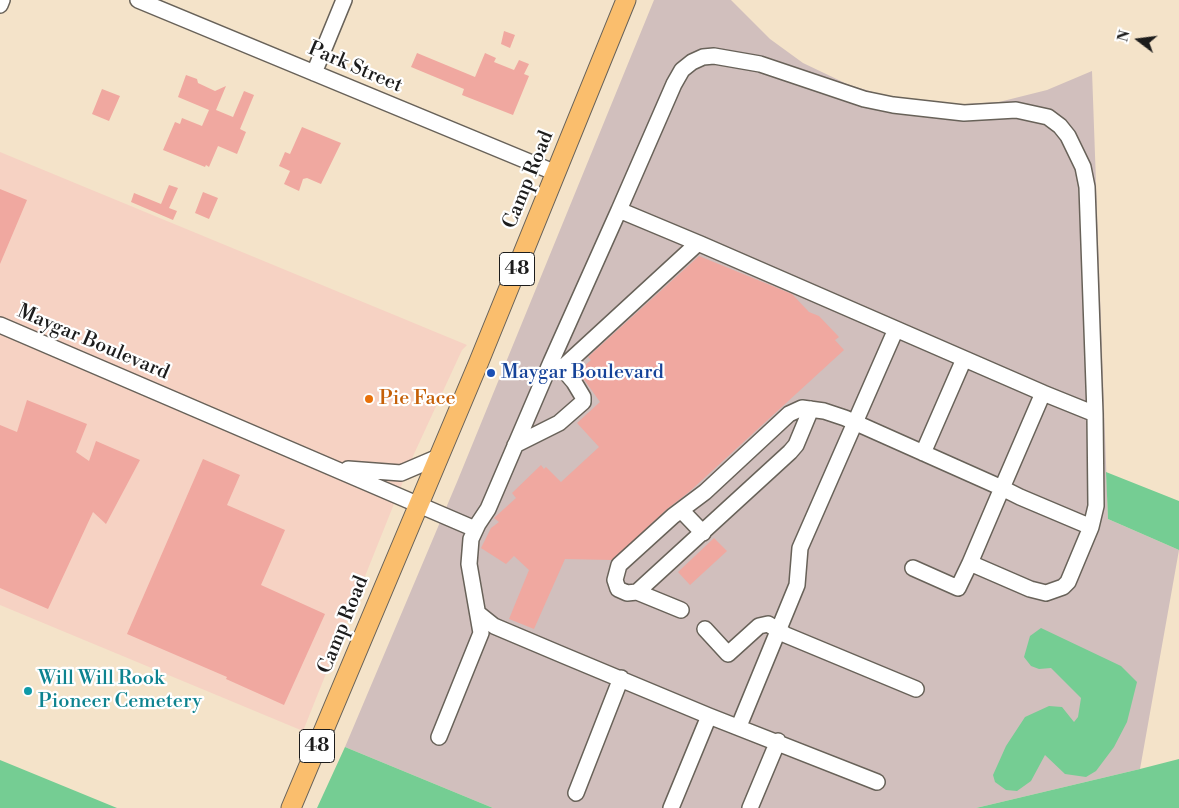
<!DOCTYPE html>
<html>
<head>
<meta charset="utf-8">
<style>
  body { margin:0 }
  #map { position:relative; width:1179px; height:808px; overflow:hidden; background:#f4e3c9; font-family:"Libre Bodoni",serif }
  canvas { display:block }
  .north { position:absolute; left:1114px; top:15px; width:50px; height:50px; -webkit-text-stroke:4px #fff; paint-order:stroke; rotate:285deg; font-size:14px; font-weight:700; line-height:20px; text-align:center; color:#1c1c1c }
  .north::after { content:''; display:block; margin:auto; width:18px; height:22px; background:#1c1c1c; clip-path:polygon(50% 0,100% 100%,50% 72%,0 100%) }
</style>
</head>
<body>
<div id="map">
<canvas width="1179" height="808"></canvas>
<div class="north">N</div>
</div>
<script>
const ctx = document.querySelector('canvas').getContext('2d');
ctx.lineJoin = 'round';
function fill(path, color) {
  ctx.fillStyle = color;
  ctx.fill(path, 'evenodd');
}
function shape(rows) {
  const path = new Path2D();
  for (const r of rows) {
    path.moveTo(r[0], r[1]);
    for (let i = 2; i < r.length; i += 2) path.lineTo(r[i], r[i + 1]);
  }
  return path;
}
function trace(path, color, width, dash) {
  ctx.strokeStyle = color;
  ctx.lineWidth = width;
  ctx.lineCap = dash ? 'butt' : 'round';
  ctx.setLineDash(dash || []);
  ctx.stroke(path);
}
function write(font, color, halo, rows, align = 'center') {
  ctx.font = font + ' "Libre Bodoni",serif';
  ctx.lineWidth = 4.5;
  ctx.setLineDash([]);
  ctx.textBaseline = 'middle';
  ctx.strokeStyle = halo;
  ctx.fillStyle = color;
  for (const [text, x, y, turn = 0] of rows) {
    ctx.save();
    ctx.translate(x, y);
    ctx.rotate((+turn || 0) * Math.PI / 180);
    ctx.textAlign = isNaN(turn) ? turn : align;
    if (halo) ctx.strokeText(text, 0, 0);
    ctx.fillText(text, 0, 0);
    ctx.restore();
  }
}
fill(shape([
  [0,152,467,345,462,350,414,454,303,731,0,605]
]), '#f6d2c3');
fill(shape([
  [654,0,731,0,770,39,803,63,847,84,895,99,948,105,999,102,1047,90,1092,71,1108,519,1179,550,1140,769,976,808,493,808,345,747,457,482]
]), '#d1bfbd');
fill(shape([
  [1106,472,1179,501,1179,550,1108,519],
  [1041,628,1121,666,1137,682,1127,722,1114,747,1096,771,1086,777,1065,774,1045,755,1031,781,1017,791,1006,790,995,782,993,775,1006,746,1025,717,1049,706,1062,707,1074,722,1078,717,1081,698,1051,668,1039,669,1031,666,1024,657,1030,636],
  [345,747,493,808,317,808],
  [1179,759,1179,808,976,808,1140,769],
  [0,760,117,808,0,808]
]), '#75cd93');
fill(shape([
  [504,31,515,35,510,48,501,44],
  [417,53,475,77,485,53,496,58,494,62,514,70,519,60,529,64,524,74,529,76,513,115,462,95,464,89,411,67],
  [186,75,197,79,198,83,215,91,226,86,216,110,233,117,244,91,254,95,240,129,246,132,237,154,218,146,209,167,206,165,205,167,163,150,175,122,180,124,182,118,202,126,209,110,178,97],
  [102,89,120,96,109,121,92,114],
  [302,127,341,143,321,184,307,178,303,179,299,191,284,184,290,171,279,166,285,152,290,154],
  [169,185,178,188,169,208,177,211,173,220,131,202,134,193,161,204],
  [0,189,27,200,0,264],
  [203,192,218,198,209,219,195,213],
  [699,256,792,294,809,312,819,316,839,337,835,340,844,350,689,492,667,509,612,560,565,559,534,629,509,619,529,570,514,556,506,564,481,548,491,528,499,522,494,518,516,498,512,493,541,465,544,469,546,467,561,482,599,447,577,423,600,402,583,378,588,373,583,367,591,360,588,357],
  [27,400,87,424,76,452,89,461,96,441,140,460,106,524,93,512,48,609,0,588,0,425,17,432],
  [203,459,240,475,227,505,285,530,261,585,325,614,284,705,226,679,227,677,127,634],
  [714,538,727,551,690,585,678,572]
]), '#f0a8a0');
const minor = shape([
  [138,0,556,173],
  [0,5,2,0],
  [314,73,344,0],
  [619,210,674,84,682,70,692,62,703,57,714,56,760,64,864,99,893,105,964,113,1016,110,1048,117,1060,126,1068,136,1083,167,1087,187,1095,414],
  [0,325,475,529],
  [551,362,619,210,698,243],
  [515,445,559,423,583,402,583,397,574,382,562,368],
  [923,453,964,359],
  [348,469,401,473,436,458],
  [681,510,703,533],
  [913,568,958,588,970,563],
  [637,592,790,452,796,445,811,409],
  [681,610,637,592,627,593,618,589,615,580,619,565,673,516,705,492,789,414,802,408,824,411,845,418,1002,488,1020,497,1091,527,1068,582,1063,587,1046,593,1030,589,970,563,1002,488,1043,393,1095,414,1096,506,1091,527],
  [479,614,494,626,565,656,709,716,877,782],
  [705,629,728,654,759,626,768,624,786,635,916,689],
  [739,726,797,585,800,548,896,329],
  [439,737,481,633,469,564,471,539,478,524,488,509,551,362,562,368,698,243,1043,393],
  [576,793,621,678],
  [671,808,709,716],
  [750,808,778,741]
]);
const major = shape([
  [291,808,478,364,626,0]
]);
trace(minor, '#686259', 18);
trace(major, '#686259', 21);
trace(minor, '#fff', 15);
trace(major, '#fabe6d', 19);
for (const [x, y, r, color] of [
  [491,373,5,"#1a4fb4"],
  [369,399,5,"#e8710a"],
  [28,691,5,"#0f9aa8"]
]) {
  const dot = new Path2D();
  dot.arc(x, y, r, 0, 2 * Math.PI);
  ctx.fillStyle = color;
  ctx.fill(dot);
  trace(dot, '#fff', 2);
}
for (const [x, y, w] of [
  [517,269,35],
  [317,746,35]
]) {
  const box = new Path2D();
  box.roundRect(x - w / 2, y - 16.5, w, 33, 4);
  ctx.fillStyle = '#fff';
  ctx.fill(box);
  trace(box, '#1c1c1c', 1);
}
write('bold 19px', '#1c1c1c', null, [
  ["48",517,269],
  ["48",317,746]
]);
write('20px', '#1c1c1c', '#fff', [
  ["Park Street",355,68,23],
  ["Camp Road",529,180,-68],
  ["Maygar Boulevard",93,343,23],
  ["Camp Road",344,625,-68]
]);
write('20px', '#164399', '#fff', [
  ["Maygar Boulevard",501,373]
], 'left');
write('20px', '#c56008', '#fff', [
  ["Pie Face",379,399]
], 'left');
write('20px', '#0d838f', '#fff', [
  ["Will Will Rook",38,679],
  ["Pioneer Cemetery",38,702]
], 'left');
</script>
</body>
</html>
